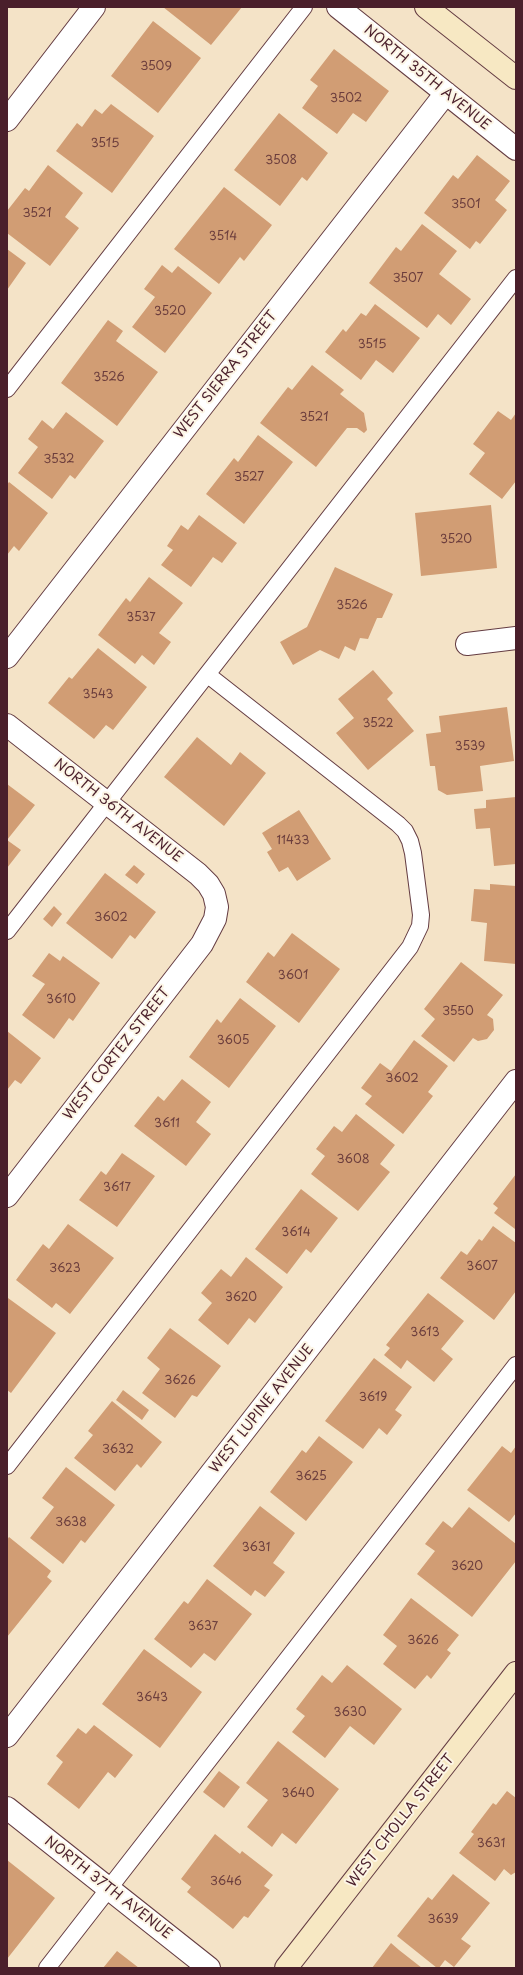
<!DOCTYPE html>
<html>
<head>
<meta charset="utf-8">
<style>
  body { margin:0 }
  #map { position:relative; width:523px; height:1975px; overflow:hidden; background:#f4e3c7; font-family:"Playpen Sans",sans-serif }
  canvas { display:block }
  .frame { position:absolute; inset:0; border:8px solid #4a1f2b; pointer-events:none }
</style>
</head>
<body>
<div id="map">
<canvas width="523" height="1975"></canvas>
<div class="frame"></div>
</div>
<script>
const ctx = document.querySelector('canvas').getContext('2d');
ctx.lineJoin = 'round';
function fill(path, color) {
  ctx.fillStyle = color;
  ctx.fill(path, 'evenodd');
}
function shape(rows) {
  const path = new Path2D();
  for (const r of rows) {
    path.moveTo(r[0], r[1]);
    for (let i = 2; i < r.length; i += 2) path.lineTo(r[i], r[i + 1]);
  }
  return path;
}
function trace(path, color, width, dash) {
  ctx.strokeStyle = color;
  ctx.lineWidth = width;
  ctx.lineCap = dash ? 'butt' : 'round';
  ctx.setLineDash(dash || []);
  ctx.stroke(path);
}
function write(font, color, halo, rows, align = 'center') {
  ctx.font = font + ' "Playpen Sans",sans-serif';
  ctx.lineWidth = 4;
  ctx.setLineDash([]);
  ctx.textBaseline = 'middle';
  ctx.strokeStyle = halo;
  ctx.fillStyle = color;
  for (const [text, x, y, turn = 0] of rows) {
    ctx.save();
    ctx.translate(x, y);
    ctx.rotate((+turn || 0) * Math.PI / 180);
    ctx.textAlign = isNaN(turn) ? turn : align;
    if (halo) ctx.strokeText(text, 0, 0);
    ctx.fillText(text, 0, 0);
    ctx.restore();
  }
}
fill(shape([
  [163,7,242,7,211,45],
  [153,21,201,58,158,113,111,76],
  [334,49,389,91,366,122,353,113,337,134,302,108,318,86,310,80],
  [111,104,154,136,112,193,56,151,77,123,82,127,95,109,102,114],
  [279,113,328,153,307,181,302,177,280,206,234,170],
  [477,155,510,181,495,200,507,210,480,244,476,241,470,249,424,213,453,175,458,179],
  [48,165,83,193,65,217,79,228,50,266,7,233,7,211,25,188,29,191],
  [224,187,272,225,244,261,240,257,219,284,174,249],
  [422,224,457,251,439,274,471,299,451,325,438,314,427,328,369,283,396,247,401,251],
  [7,249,26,263,7,290],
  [162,265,172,273,178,266,212,293,165,353,132,327,155,297,144,289],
  [375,304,420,338,393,373,376,360,361,380,325,352,343,329,346,332,361,313,366,316],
  [108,320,123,331,116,341,158,372,117,426,61,383],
  [312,365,344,390,340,394,364,413,367,430,364,433,357,428,347,428,316,467,260,423,288,387,292,390],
  [498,411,511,420,516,413,516,481,502,499,469,474,485,453,473,444],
  [66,412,104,441,75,479,70,475,52,499,18,473,38,447,28,439,42,420,53,429],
  [258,435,293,462,244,524,206,494,234,458,238,462],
  [9,482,48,513,19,551,14,546,7,555,7,485],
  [491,505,497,568,421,576,415,513],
  [199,515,237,543,222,563,213,557,191,587,161,565,173,550,167,546,181,525,188,530],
  [335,567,393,594,382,618,377,618,368,639,360,638,355,651,345,646,339,659,320,650,293,665,280,642,307,627],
  [149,577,183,603,159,633,171,642,154,665,142,655,135,664,98,635,126,598,130,602],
  [98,648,147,687,113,730,106,725,94,739,48,703,69,677,72,679],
  [373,670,393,693,387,699,414,731,368,770,336,733,354,718,338,699],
  [507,707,514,761,480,766,483,791,447,795,438,790,435,766,430,766,426,734,441,732,439,716],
  [197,737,231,765,240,752,266,773,224,826,164,777],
  [7,784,35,805,7,840,21,850,7,868],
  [516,797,516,864,494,866,490,828,476,829,474,809,486,808,486,800],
  [299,810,331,859,297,881,288,867,279,872,267,852,272,849,262,833],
  [134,865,145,874,137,884,125,875],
  [105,873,156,912,135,939,130,935,112,959,66,923],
  [490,884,516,886,516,964,484,961,487,923,471,921,474,889,490,890],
  [54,906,62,914,52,927,43,919],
  [292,933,340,969,299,1023,246,982,268,952,274,957],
  [49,953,60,961,63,956,100,983,73,1021,69,1018,54,1039,22,1015,45,984,32,976],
  [461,962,503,995,487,1015,493,1019,494,1030,487,1039,478,1041,473,1038,454,1062,421,1036,435,1019,424,1009],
  [240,998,276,1026,229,1088,189,1057,217,1019,221,1023],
  [7,1031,41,1058,21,1084,15,1080,7,1090],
  [414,1040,448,1066,428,1092,433,1096,403,1134,365,1104,372,1096,361,1088,380,1063,391,1071],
  [182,1079,211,1102,196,1122,211,1134,186,1166,134,1126,158,1096,164,1101],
  [356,1114,395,1145,380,1164,390,1172,358,1211,311,1174,325,1156,316,1149,334,1126,342,1132],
  [122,1153,155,1176,117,1227,79,1200,101,1171,106,1175],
  [516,1174,516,1227,515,1229,494,1213,498,1208,493,1204],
  [301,1189,338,1218,311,1253,306,1249,287,1274,255,1249],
  [68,1224,114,1258,70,1314,56,1303,52,1308,16,1280,43,1244,49,1249],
  [493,1226,516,1243,516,1291,494,1320,440,1278,461,1251,467,1255,479,1239,482,1241],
  [246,1257,283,1287,255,1323,249,1318,228,1345,198,1320,212,1303,201,1293,221,1269,231,1277],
  [428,1293,464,1321,441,1349,453,1359,434,1382,407,1360,401,1369,384,1355,390,1348,386,1345],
  [8,1298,56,1333,11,1393,7,1390],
  [170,1328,221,1366,197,1397,192,1395,175,1418,142,1393,160,1369,147,1358],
  [374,1358,412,1387,395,1410,402,1415,387,1435,379,1428,363,1449,325,1421],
  [123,1390,149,1410,142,1420,116,1400],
  [112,1401,162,1442,141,1468,137,1464,115,1491,74,1458,93,1435,88,1431],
  [319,1436,353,1462,306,1521,270,1492,302,1450,306,1453],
  [502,1446,511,1453,516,1446,516,1513,509,1522,467,1490],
  [66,1467,115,1505,85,1543,81,1540,63,1564,30,1538,54,1507,42,1498],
  [260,1506,295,1533,273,1563,285,1572,265,1597,255,1590,251,1596,213,1566],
  [469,1507,516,1544,516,1561,472,1617,417,1574,435,1551,425,1544,443,1521,452,1528],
  [9,1537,51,1571,47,1577,52,1581,7,1637,7,1540],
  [207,1579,252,1614,215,1661,204,1653,191,1668,154,1639,184,1601,188,1604],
  [411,1598,459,1635,447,1650,451,1653,431,1679,427,1675,415,1689,383,1664,397,1646,383,1635],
  [144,1649,202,1692,160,1748,102,1704],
  [347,1665,402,1709,374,1745,350,1726,325,1758,292,1732,305,1716,296,1709,322,1675,332,1683],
  [94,1725,133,1755,115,1778,108,1772,79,1809,47,1784,63,1762,56,1756,78,1728,86,1734],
  [278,1741,339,1789,296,1844,282,1833,272,1847,247,1827,268,1800,246,1783],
  [219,1771,240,1787,224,1808,203,1792],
  [507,1791,516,1798,516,1872,511,1875,504,1869,495,1881,459,1853,474,1834,471,1832,493,1803,496,1805],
  [215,1834,240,1854,242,1851,273,1875,264,1886,270,1890,248,1918,244,1916,233,1929,187,1892,191,1887,181,1879],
  [7,1860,55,1898,7,1959],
  [453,1874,490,1903,461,1939,471,1946,454,1967,445,1960,439,1968,437,1968,397,1936,428,1897,432,1900],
  [391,1943,399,1950,422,1968,372,1968],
  [117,1951,139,1968,103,1968]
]), '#d19d74');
const lane = shape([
  [7,389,304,7],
  [7,931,516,278],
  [7,1466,410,947,420,926,421,915,413,853,410,841,405,831,398,824,208,675],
  [47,1968,516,1365]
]);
const street = shape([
  [338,7,516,149],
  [7,120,94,7],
  [467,644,516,638],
  [7,657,446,93],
  [7,725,198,874,208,884,214,894,217,907,215,919,202,944,7,1196],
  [7,1736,516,1081],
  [7,1808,209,1968]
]);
const secondary = shape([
  [426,7,516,78],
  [286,1968,516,1673]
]);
trace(lane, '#643c42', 18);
trace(street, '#643c42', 24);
trace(secondary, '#643c42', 24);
trace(lane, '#fff', 16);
trace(street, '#fff', 22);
trace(secondary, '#f7e8c3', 22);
write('12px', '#6c3e3d', null, [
  ["3509",156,67],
  ["3502",346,99],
  ["3515",105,144],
  ["3508",281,161],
  ["3501",466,205],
  ["3521",37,214],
  ["3514",223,237],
  ["3507",408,279],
  ["3520",170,312],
  ["3515",372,345],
  ["3526",109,378],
  ["3521",314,418],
  ["3532",59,460],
  ["3527",249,478],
  ["3520",456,540],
  ["3526",352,606],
  ["3537",141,618],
  ["3543",98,695],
  ["3522",378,724],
  ["3539",470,747],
  ["11433",293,841],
  ["3602",111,918],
  ["3601",293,976],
  ["3610",61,1000],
  ["3550",458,1012],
  ["3605",233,1041],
  ["3602",402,1079],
  ["3611",167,1124],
  ["3608",353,1160],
  ["3617",117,1188],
  ["3614",296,1233],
  ["3607",482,1267],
  ["3623",65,1269],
  ["3620",241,1298],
  ["3613",425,1333],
  ["3626",180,1381],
  ["3619",373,1398],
  ["3632",118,1450],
  ["3625",311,1477],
  ["3638",71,1523],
  ["3631",256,1548],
  ["3620",467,1567],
  ["3637",203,1627],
  ["3626",423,1641],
  ["3643",152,1698],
  ["3630",350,1713],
  ["3640",298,1794],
  ["3631",491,1844],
  ["3646",226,1882],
  ["3639",443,1920]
]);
write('14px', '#4a1f2b', '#fcf5e5', [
  ["NORTH 35TH AVENUE",427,78,39],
  ["WEST SIERRA STREET",226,375,-52],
  ["NORTH 36TH AVENUE",118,811,38],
  ["WEST CORTEZ STREET",117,1054,-52],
  ["WEST LUPINE AVENUE",262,1409,-52],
  ["WEST CHOLLA STREET",401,1821,-52],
  ["NORTH 37TH AVENUE",108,1888,38]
]);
</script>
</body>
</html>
